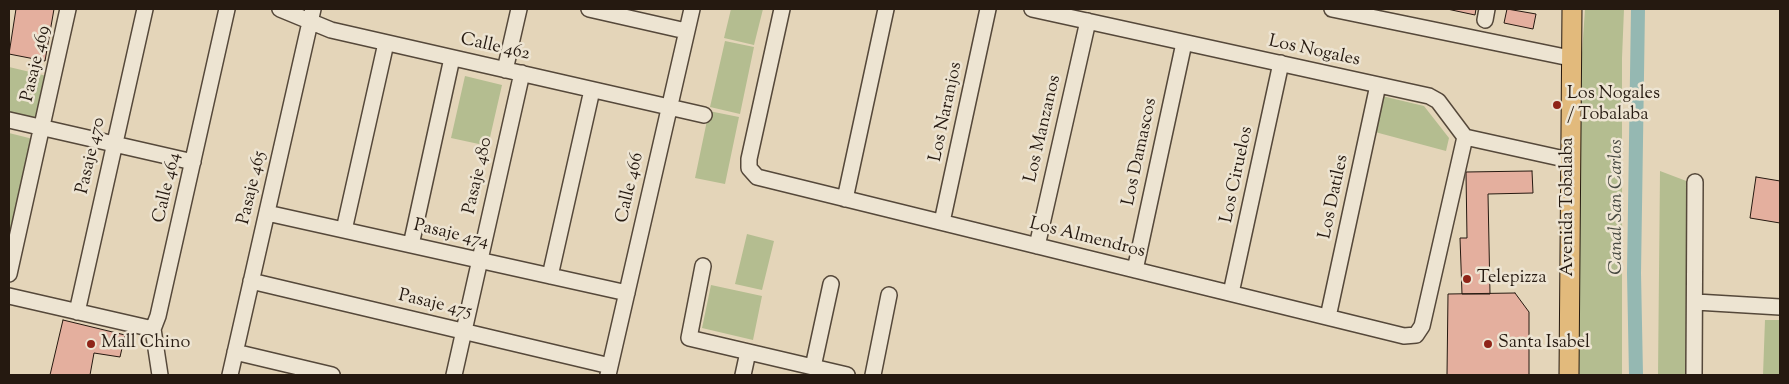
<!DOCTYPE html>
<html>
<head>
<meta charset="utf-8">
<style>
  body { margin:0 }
  #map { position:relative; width:1789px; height:384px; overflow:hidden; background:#e4d5b9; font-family:"Sorts Mill Goudy",serif }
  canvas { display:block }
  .frame { position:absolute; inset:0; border:10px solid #251910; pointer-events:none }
</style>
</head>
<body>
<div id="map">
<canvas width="1789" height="384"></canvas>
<div class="frame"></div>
</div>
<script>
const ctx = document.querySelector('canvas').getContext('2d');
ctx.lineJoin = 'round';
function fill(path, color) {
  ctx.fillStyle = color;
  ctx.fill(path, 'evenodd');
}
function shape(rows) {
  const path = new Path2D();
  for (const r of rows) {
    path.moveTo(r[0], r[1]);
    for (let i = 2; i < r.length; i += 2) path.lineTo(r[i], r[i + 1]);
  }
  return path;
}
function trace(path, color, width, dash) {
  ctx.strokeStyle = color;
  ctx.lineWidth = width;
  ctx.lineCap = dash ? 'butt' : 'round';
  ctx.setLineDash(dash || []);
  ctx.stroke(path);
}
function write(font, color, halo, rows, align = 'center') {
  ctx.font = font + ' "Sorts Mill Goudy",serif';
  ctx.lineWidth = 5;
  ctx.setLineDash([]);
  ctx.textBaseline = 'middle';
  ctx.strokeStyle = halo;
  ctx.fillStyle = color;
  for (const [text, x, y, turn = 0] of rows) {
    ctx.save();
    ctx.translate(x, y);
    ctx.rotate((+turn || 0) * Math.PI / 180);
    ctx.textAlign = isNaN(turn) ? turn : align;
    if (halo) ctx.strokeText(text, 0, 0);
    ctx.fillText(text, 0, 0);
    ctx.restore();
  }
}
fill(shape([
  [731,9,763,9,754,45,724,38],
  [1585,9,1624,9,1622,58,1622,375,1578,375,1580,160,1582,53],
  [725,41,754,47,740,114,710,107],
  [9,67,47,76,38,122,9,114],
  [465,76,502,85,488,146,451,138],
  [1382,96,1424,106,1449,138,1446,151,1375,132],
  [709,111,739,117,725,184,695,178],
  [9,133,33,139,9,250],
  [1660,171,1689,182,1686,375,1658,375],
  [747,234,774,241,762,290,735,284],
  [711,285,762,296,753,340,702,328],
  [1765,320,1780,320,1780,375,1763,375]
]), '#b4bd90');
trace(shape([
  [1636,375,1634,273,1638,9]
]), '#95b8b2', 14);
const building = shape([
  [16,9,54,9,45,61,9,54,16,9],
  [1447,9,1476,9,1475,15,1447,9],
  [1507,9,1536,14,1533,29,1504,23,1507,9],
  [1532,171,1533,193,1488,194,1490,294,1462,294,1460,238,1467,238,1466,172,1532,171],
  [1756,177,1780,181,1780,223,1750,218,1756,177],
  [1515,293,1529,312,1529,375,1447,375,1448,294,1515,293],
  [63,320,125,335,120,357,94,353,90,375,50,375,63,320]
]);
fill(building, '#e4af9e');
trace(building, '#251910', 1);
const minor = shape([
  [280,9,331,30,704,115],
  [589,9,686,31],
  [782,9,749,159,749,168,757,177,1404,336,1416,335,1422,326,1465,137],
  [1032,9,1429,96,1438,101,1465,137,1569,160],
  [1332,9,1570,58],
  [1485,20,1487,9],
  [505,70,519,9],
  [9,120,193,162],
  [845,199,886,9],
  [267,213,627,293],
  [942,222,988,9],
  [344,230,386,43],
  [411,245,452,58],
  [1037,246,1088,21],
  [703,266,689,338,847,375],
  [1135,270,1184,43],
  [9,274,68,9],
  [550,276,592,90],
  [251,281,610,366],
  [1231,293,1281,63],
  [9,296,153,329],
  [1696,302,1780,307],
  [77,312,145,9],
  [1328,317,1378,85],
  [235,352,332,375],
  [813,367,831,284],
  [160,375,153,329,158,316,227,9],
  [230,375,313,9],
  [454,375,522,73],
  [608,375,692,9],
  [743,375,748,352],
  [873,375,889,295],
  [1694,375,1695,182]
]);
const major = shape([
  [1569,375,1572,9]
]);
trace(minor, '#55483a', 18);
trace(major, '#251910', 21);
trace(minor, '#ede4d2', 15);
trace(major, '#e2ba7c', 19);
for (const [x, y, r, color] of [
  [1557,105,5,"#8f2418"],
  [1467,279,5,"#8f2418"],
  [91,344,5,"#8f2418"],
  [1488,344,5,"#8f2418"]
]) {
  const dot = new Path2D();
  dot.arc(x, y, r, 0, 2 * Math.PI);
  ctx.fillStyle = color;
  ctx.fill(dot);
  trace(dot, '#ede4d2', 2);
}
write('18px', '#251910', '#ede4d2', [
  ["Calle 462",495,48,13],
  ["Los Nogales",1314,52,12],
  ["Pasaje 469",37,64,-77],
  ["Los Naranjos",947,112,-78],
  ["Los Manzanos",1044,129,-77],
  ["Los Damascos",1141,152,-78],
  ["Pasaje 470",92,156,-77],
  ["Los Ciruelos",1238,175,-78],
  ["Pasaje 480",479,176,-77],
  ["Calle 464",168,188,-77],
  ["Pasaje 465",253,188,-77],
  ["Calle 466",631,188,-77],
  ["Los Datiles",1335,197,-78],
  ["Avenida Tobalaba",1569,207,-90],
  ["Pasaje 474",451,235,13],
  ["Los Almendros",1087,239,14],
  ["Pasaje 475",435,305,13]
]);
write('18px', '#251910', '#ede4d2', [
  ["Los Nogales",1567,95],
  ["/ Tobalaba",1567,116],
  ["Telepizza",1477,279],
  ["Mall Chino",101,344],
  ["Santa Isabel",1498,344]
], 'left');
write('italic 19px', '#474941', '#ede4d2', [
  ["Canal San Carlos",1618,207,-90]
]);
</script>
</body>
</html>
